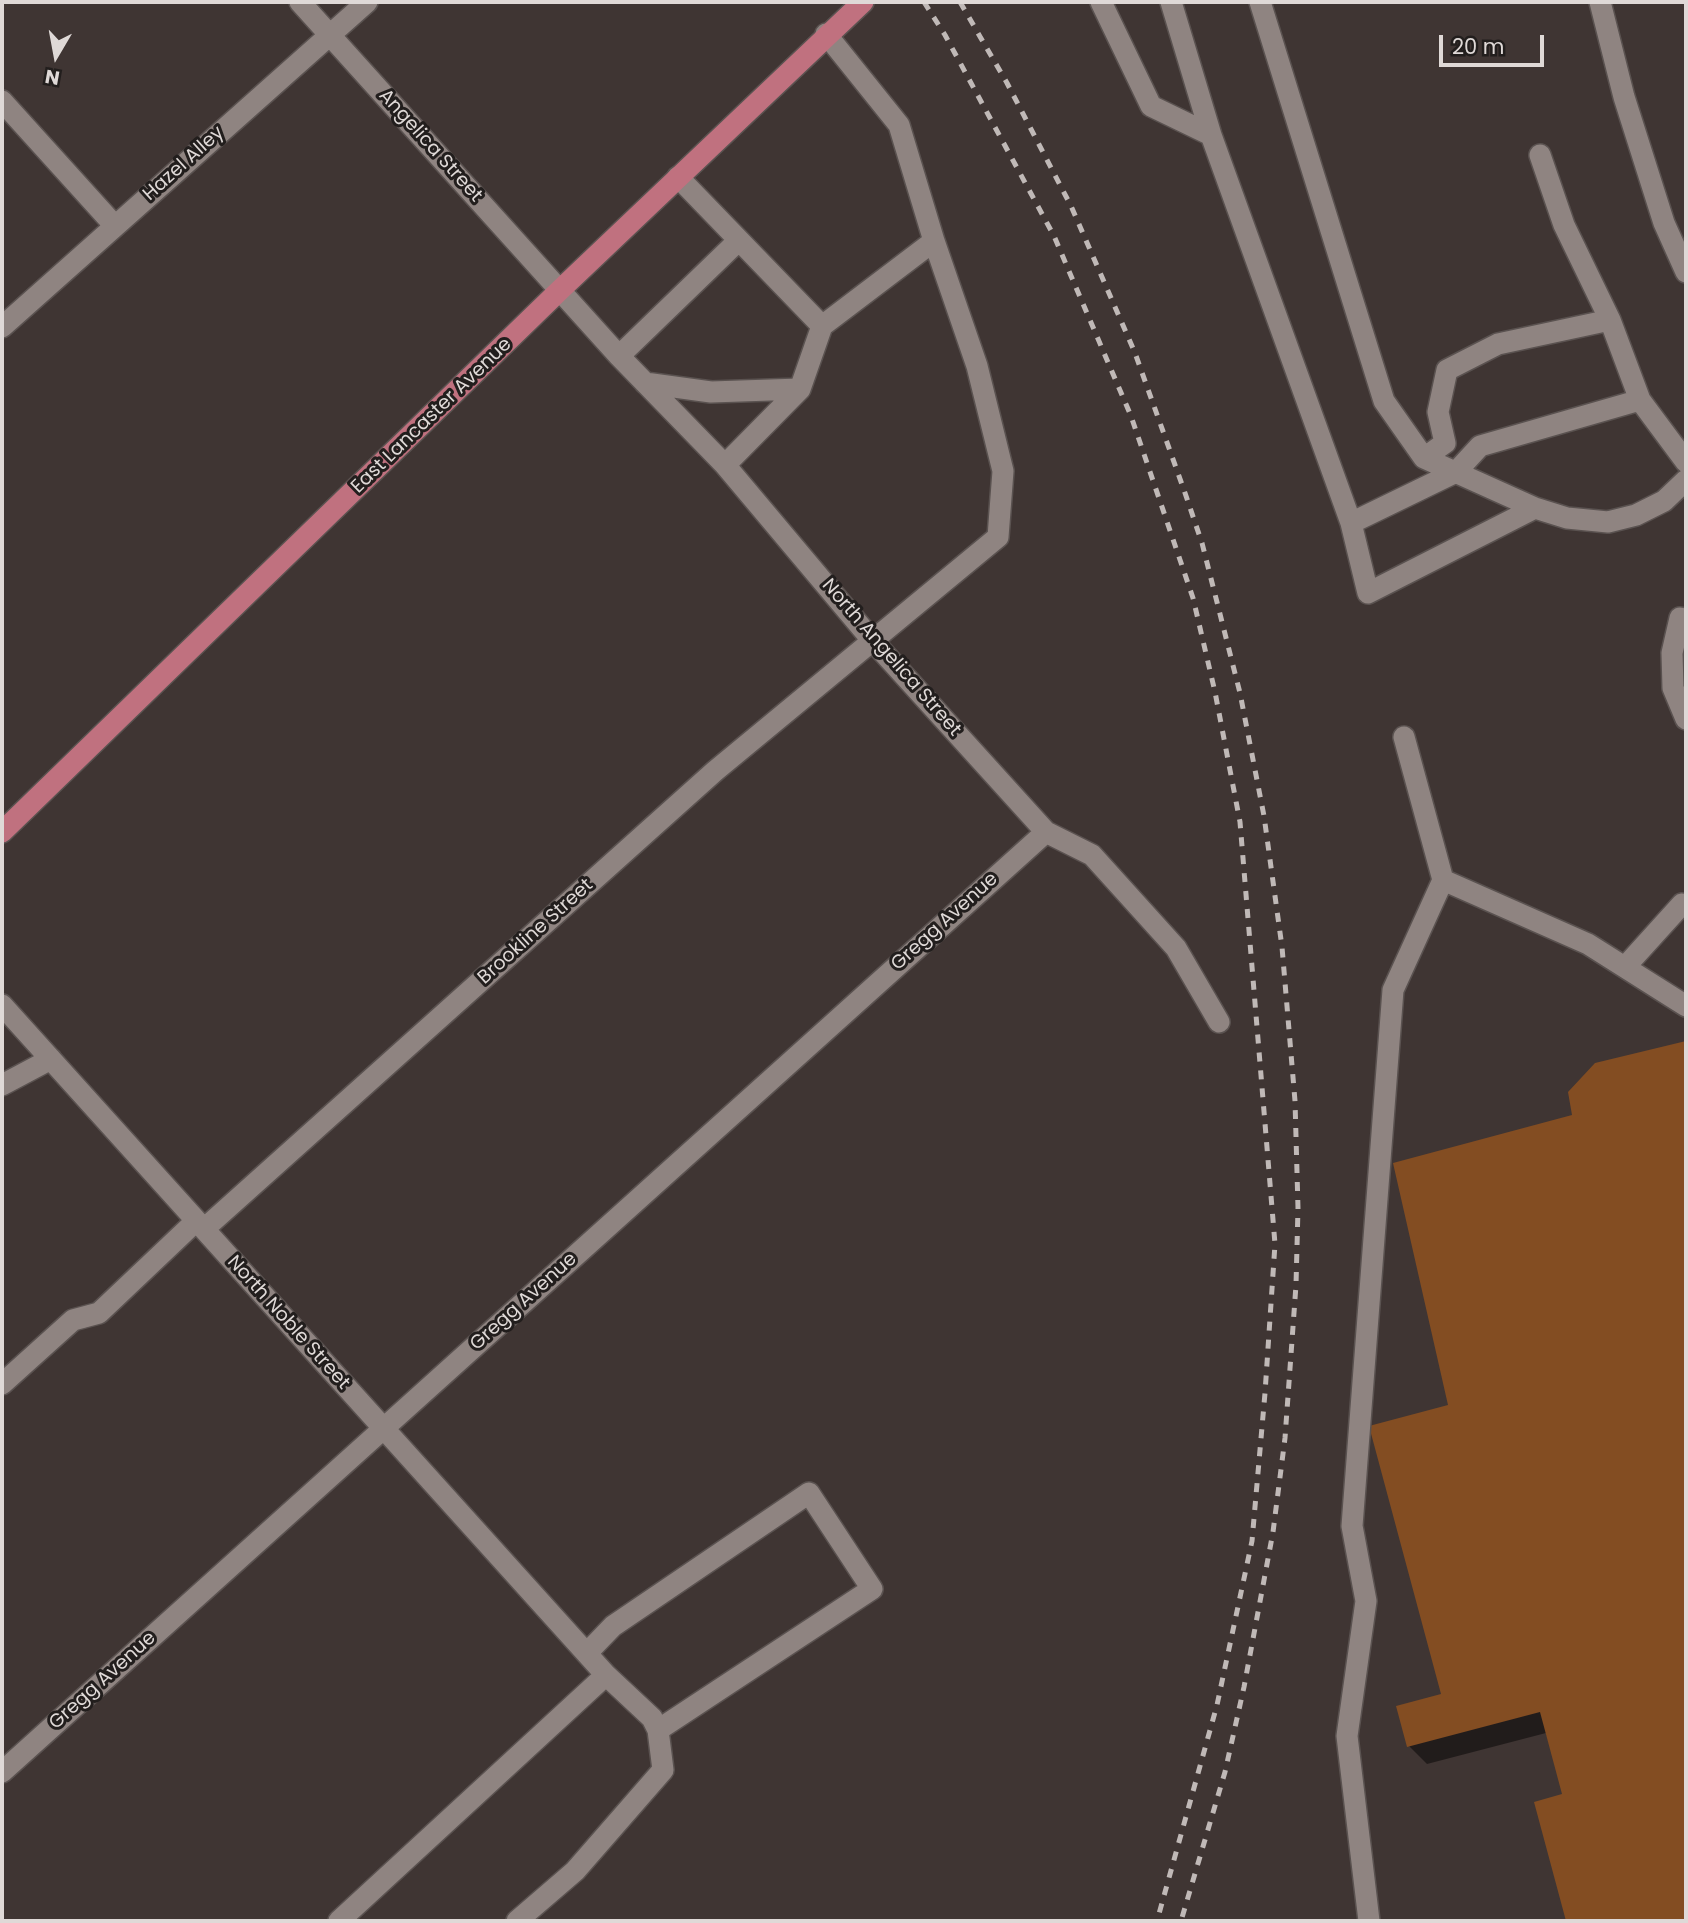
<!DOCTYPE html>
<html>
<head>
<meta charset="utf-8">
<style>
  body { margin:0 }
  #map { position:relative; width:1688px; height:1923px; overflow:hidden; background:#3f3533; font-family:Poppins,sans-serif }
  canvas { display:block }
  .frame { position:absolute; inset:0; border:4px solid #dfd9d7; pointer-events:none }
  .north { position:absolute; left:21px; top:21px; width:70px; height:70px; -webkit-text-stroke:5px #221e1d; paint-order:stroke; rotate:190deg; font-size:19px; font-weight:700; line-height:28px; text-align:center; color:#dfd9d7 }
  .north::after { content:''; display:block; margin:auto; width:24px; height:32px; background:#dfd9d7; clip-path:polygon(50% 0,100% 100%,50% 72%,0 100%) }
  .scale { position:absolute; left:1439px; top:35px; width:105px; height:32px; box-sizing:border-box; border:4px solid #dfd9d7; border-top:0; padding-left:9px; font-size:21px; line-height:24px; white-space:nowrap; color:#dfd9d7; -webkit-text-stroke:5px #221e1d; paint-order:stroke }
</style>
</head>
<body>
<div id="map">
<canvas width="1688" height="1923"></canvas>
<div class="frame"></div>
<div class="north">N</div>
<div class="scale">20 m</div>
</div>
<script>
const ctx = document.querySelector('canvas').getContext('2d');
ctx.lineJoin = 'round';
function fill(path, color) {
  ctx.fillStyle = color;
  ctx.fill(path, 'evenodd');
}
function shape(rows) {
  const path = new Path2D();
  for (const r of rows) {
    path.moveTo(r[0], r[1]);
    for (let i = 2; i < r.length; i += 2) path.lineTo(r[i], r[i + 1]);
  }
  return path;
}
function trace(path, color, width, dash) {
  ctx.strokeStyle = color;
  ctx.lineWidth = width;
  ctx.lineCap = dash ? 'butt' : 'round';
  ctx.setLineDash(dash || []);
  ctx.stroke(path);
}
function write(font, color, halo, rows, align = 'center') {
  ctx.font = font + ' Poppins,sans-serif';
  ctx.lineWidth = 6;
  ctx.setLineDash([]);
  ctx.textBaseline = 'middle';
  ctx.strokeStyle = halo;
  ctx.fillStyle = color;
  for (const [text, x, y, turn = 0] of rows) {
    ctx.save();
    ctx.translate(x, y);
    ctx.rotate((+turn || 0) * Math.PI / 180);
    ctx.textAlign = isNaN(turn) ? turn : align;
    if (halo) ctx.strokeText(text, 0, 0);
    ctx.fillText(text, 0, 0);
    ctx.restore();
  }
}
fill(shape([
  [1686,1043,1686,1921,1567,1921,1536,1803,1564,1795,1546,1733,1427,1764,1409,1746,1443,1695,1450,1406,1596,1064]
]), '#0007');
fill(shape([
  [1686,1041,1686,1921,1566,1921,1534,1802,1562,1794,1540,1712,1407,1747,1396,1706,1441,1694,1369,1426,1448,1405,1393,1163,1572,1115,1568,1092,1595,1063]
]), '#834d22');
const minor = shape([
  [300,2,619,356,725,465,872,640,1046,832,1092,855,1176,948,1219,1022],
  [1101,2,1151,106,1211,135],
  [1171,2,1211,135,1351,523,1456,472,1480,446,1640,400,1686,462],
  [1260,2,1384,401,1424,458,1535,508,1567,518,1608,522,1636,515,1664,501,1686,480],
  [1600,2,1624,97,1664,223,1686,272],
  [2,101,115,226],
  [1540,155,1564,225,1610,320,1640,400],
  [678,177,822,326,800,389,725,465],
  [822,326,934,241,899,125,826,34],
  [2,327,367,2],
  [619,356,738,241],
  [645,383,711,392,800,389],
  [1424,458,1445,443,1438,412,1447,370,1498,344,1610,320],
  [1351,523,1368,593,1535,508],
  [1686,620,1680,618,1672,653,1673,688,1686,719],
  [1443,880,1588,944,1686,1006],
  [1625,967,1682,904,1686,907],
  [2,1005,606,1675,339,1921],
  [2,1085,51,1059],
  [204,1229,715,771,998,537,1003,471,977,366,934,241],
  [2,1384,73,1320,99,1313,196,1221],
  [587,1653,613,1626,809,1493,872,1589,658,1730],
  [2,1772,1046,832],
  [517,1921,575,1871,663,1770,658,1730,652,1718,606,1675],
  [1369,1921,1347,1736,1366,1601,1352,1526,1393,990,1443,880,1404,737]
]);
const major = shape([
  [2,832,560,290,863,2]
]);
trace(minor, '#5a5250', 24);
trace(major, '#5a5250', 24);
trace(minor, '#8f8481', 21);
trace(major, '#c0717f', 21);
trace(shape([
  [924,2,945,35,1054,236,1131,416,1193,598,1215,692,1240,822,1275,1244,1265,1393,1252,1541,1217,1705,1157,1921],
  [960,2,1007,83,1071,206,1135,353,1184,490,1202,543,1240,693,1264,816,1282,947,1295,1101,1298,1208,1296,1285,1285,1438,1273,1532,1244,1687,1225,1772,1181,1921]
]), '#c0b9b7', 5, [9, 9]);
write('19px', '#dfd9d7', '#221e1d', [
  ["Angelica Street",430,146,48],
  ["Hazel Alley",184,164,-42],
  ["East Lancaster Avenue",432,416,-44],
  ["North Angelica Street",891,658,49],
  ["Gregg Avenue",945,922,-42],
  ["Brookline Street",536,932,-42],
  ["Gregg Avenue",524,1302,-42],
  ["North Noble Street",288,1323,48],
  ["Gregg Avenue",103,1681,-42]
]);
</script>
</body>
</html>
